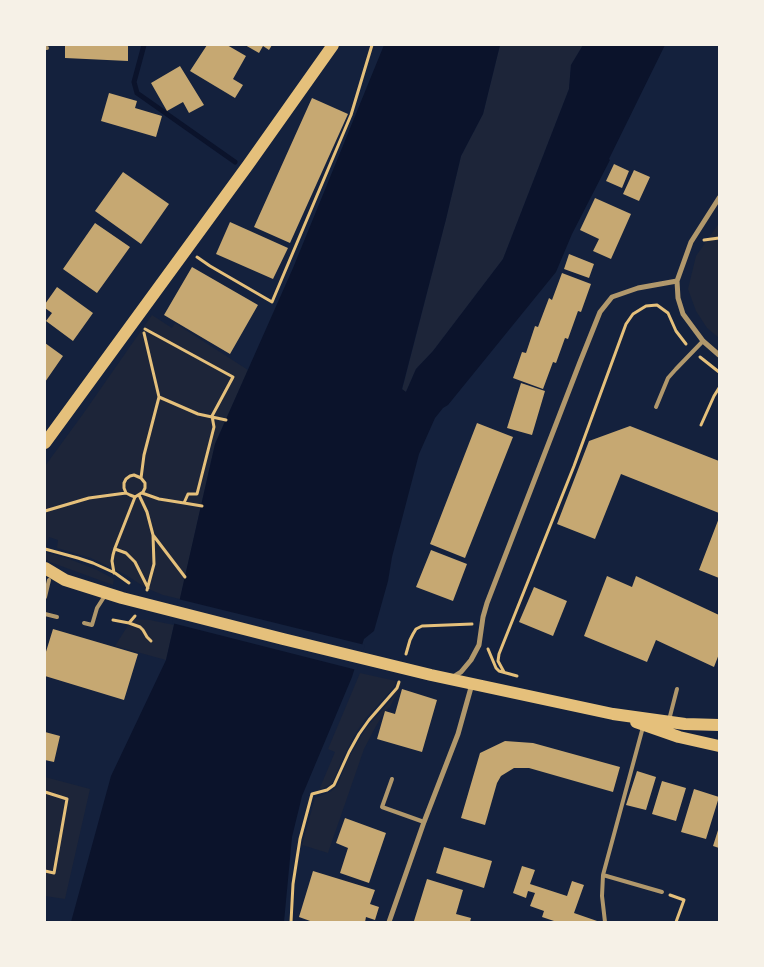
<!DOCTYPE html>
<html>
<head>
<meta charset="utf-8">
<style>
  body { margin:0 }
  #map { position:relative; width:764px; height:967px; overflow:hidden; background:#14213d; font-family:Roboto,sans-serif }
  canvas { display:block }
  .frame { position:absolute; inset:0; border:46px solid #f6f1e7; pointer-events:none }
</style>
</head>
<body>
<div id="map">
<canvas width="764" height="967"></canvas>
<div class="frame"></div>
</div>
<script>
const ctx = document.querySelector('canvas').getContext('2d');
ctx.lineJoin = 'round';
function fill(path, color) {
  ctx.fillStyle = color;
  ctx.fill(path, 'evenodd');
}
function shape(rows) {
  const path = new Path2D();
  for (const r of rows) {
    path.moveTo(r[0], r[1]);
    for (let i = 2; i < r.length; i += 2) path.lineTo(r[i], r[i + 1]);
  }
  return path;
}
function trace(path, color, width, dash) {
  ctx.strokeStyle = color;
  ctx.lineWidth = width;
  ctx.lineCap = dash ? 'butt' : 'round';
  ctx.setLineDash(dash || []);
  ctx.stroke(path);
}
fill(shape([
  [500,45,583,45,571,65,569,89,503,259,433,351,416,369,406,392,402,390,446,219,461,156,483,114],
  [719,223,719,338,707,328,696,311,688,289,696,256],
  [152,315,172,328,175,323,248,370,215,444,180,599,163,595,146,588,126,575,91,558,57,548,58,540,49,537,46,546,45,545,45,466,83,414],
  [45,552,69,559,97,570,114,579,113,585,50,562,45,559],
  [132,619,150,620,174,625,166,660,115,646],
  [360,673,396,681,394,687,365,719,354,736,342,760,332,784,319,790,335,752,328,749],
  [401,683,402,683,390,707,385,711,375,728,364,749,328,853,302,845,315,798,330,792,337,786,348,759,366,728,391,700,396,692],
  [45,777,90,789,65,899,45,896]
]), '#1d2539');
fill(shape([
  [384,45,500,45,483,114,461,156,446,219,402,389,406,392,416,369,433,351,503,259,569,89,571,65,583,45,665,45,609,159,610,160,572,234,556,272,448,405,443,408,435,418,419,454,392,557,388,581,374,631,364,639,352,677,302,796,292,837,284,922,71,922,111,776,166,660,215,444,293,268]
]), '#0b132b');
fill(shape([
  [178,599,365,645,357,670,172,623]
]), '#14213d');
trace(shape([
  [144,45,134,82,137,93,235,162]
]), '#0b132b', 5);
fill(shape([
  [65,45,128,45,128,61,65,58],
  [207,45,227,45,246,56,233,79,243,85,235,98,190,71],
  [245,45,272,45,269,50,263,46,259,53],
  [180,66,204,105,189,113,183,102,167,111,151,83],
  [109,93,137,101,135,108,162,116,156,137,101,121],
  [312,98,348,114,290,243,254,227],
  [614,164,629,171,622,188,606,181],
  [634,170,650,177,639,201,623,194],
  [123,172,169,204,141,244,95,211],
  [595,198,631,214,611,259,593,251,599,239,580,230],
  [230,222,288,248,273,279,216,254],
  [95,223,130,247,97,293,63,269],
  [569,254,594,264,589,278,564,269],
  [192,267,258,305,230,354,164,315],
  [562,273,591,284,581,312,578,311,568,339,565,338,556,363,553,362,543,389,513,378,522,352,526,353,535,326,538,327,549,298,552,300],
  [57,287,93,313,73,341,46,321,52,313,45,308,45,304],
  [45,343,63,356,45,382],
  [521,383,545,391,532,435,507,428],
  [477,423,513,437,465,558,430,544],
  [630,426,719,461,719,513,621,474,595,539,557,524,589,441],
  [719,518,719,578,699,570],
  [431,550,467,564,453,601,416,587],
  [607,576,632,587,636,576,719,615,719,654,714,667,656,640,647,662,584,636],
  [534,587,567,601,553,636,519,622],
  [53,629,138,654,124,700,45,676,45,655],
  [402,689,437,700,422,752,377,739,385,711,395,714],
  [45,732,60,736,54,762,45,760],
  [505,741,533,743,620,767,613,792,529,768,514,768,501,776,497,783,485,825,461,818,480,753],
  [637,771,656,777,646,810,626,805],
  [662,781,686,788,676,821,652,814],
  [694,789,719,797,706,839,681,832],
  [345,818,386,833,369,883,340,873,348,848,336,843],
  [719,827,719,848,713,846],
  [444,847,492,861,484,888,436,873],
  [522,866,535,870,530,884,567,896,572,881,584,885,574,913,600,922,557,922,542,917,544,911,530,906,535,893,528,891,526,898,513,893],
  [313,871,375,890,370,904,379,907,375,920,366,917,365,922,313,922,299,917],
  [427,879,463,890,456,914,471,918,470,922,419,922,414,921]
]), '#c6a872');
trace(shape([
  [704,240,719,238],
  [197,257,210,266,272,302,351,115,372,45],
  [700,357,719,372],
  [159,397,198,414,226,420],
  [701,425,714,396,719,388],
  [126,493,124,488,124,483,126,479,130,476,134,475,141,478],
  [142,493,159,499,184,503,188,494,197,494,214,427,212,416,233,377,145,329],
  [139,495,147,512,153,535,185,577],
  [184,503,202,506],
  [45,511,89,498,126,493,130,495,135,497],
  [45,549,78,558,93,563,115,573,129,583],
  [115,549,126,553,135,562,148,588],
  [114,573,112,561,113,555,115,548,135,497,143,492,145,488,145,483,141,478,144,455,159,397,144,333],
  [147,590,154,564,153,535],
  [113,620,129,623,140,627,143,630,147,637,151,641],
  [129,623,135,616],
  [488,649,496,668,499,671,517,676],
  [406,654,410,640,413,634,416,629,422,626,472,624],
  [504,672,498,661,499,654,574,466,626,324,633,314,646,306,657,305,668,313,676,331,686,344],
  [45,792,67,799,54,873,45,871],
  [670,895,684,900,676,922],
  [291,922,293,884,300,839,312,794,327,790,334,785,349,752,359,734,369,720,397,688,399,682]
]), '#e5c07b', 3);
trace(shape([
  [45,48,47,48],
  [656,407,668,378,676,369,703,341],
  [45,597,49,580],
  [45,614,57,617],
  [84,623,92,625,97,608,106,594],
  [669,720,677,689],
  [643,727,603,875,662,892],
  [392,779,382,807,424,822],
  [603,875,602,896,605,922]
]), '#b1986c', 4);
trace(shape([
  [677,281,678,298,683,314,703,341,719,355],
  [453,677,461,672,471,660,479,645,483,617,487,603,580,362,600,312,612,297,638,288,677,281,691,242,719,198],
  [389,922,424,822,458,734,472,684]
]), '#b1986c', 5);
trace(shape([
  [45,443,248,165,333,45],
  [45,568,65,580,122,598,283,639,431,675,613,714,685,724,719,725],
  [636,722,679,737,719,746]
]), '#e5c07b', 12);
</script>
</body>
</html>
